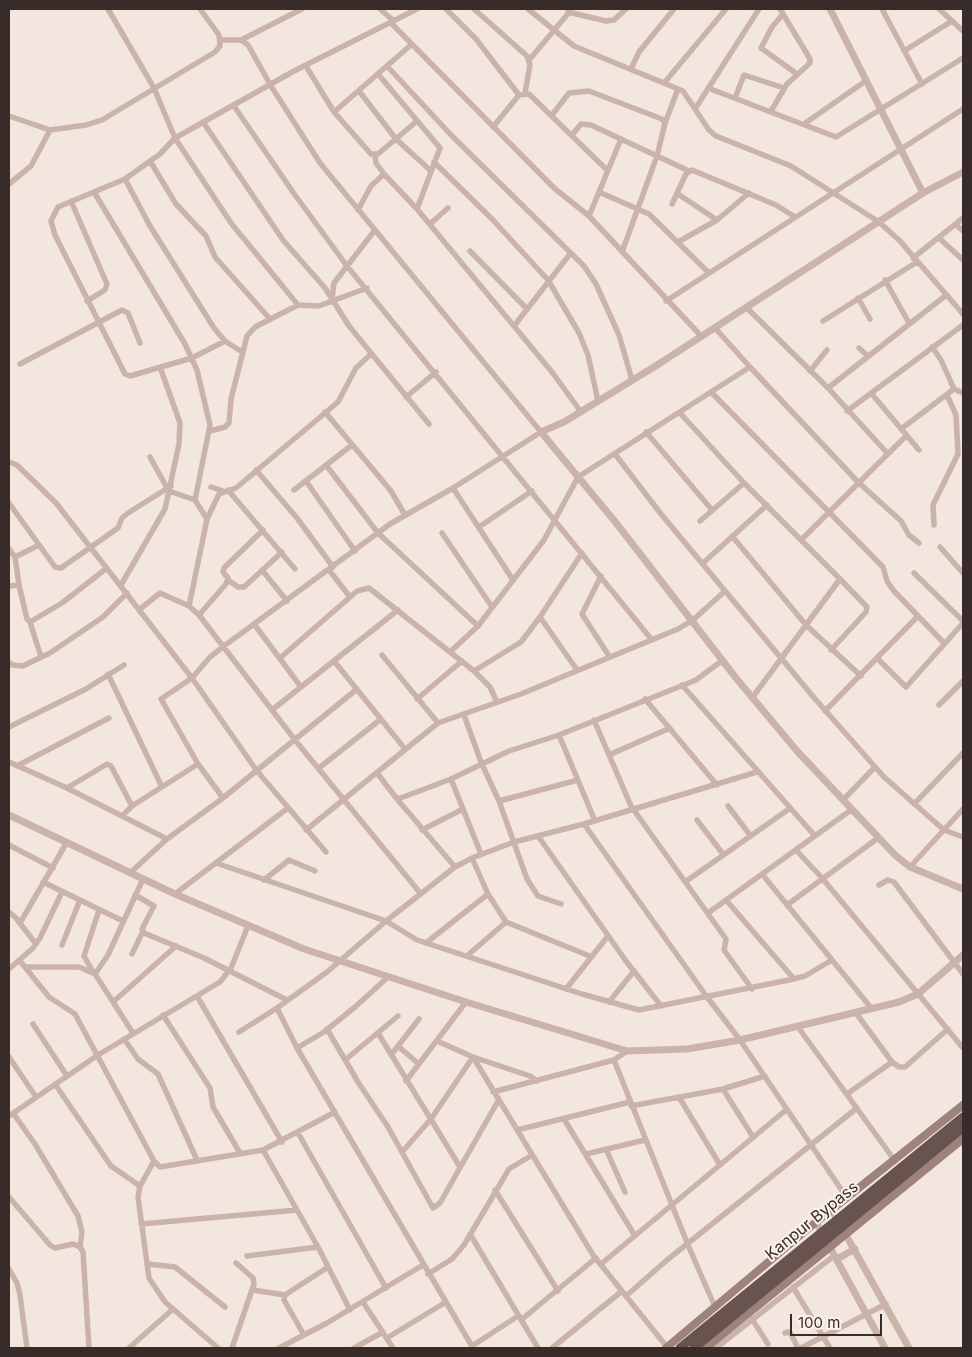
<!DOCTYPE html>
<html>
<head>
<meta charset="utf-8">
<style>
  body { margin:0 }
  #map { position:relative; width:972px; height:1357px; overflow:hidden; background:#f2e6de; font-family:Inter,sans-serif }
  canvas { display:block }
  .frame { position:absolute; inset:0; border:10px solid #382c2a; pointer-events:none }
  .scale { position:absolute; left:790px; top:1314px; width:92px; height:22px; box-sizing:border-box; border:2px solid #382c2a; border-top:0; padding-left:6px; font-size:15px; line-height:18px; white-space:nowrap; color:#382c2a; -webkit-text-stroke:4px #faf1eb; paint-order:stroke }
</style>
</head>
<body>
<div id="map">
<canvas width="972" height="1357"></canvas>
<div class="frame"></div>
<div class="scale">100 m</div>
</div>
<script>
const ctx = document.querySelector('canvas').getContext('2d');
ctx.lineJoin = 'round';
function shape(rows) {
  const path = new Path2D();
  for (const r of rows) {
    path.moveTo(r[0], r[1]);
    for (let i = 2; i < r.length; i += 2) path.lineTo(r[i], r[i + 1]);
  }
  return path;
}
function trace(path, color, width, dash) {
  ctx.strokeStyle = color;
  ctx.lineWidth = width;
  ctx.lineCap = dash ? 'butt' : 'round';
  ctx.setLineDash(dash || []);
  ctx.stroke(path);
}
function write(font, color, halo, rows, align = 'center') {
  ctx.font = font + ' Inter,sans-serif';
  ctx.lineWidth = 4;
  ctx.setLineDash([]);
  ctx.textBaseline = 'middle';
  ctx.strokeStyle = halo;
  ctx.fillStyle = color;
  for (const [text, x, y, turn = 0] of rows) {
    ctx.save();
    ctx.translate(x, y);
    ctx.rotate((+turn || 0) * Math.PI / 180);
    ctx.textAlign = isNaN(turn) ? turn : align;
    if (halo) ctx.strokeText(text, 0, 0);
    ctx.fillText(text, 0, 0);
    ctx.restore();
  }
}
trace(shape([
  [108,9,154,88,175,138,160,154,125,179,58,207,51,221,55,235,125,374,130,376,192,358,225,341],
  [380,9,394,21],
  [446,9,476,39,519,95],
  [474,9,527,56,530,65,525,93],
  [528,9,574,46,683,91,709,130,716,136,791,166,879,222,900,241,963,314],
  [882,9,922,84],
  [939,9,963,31],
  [568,12,606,21,614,20,626,9],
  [783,14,772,27,761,48,797,74],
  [391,23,554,188,589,216,702,337],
  [220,40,241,40,248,45,271,86,320,163,541,432,453,488,390,524,224,646,210,657,192,678,161,699,198,764,223,798],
  [241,40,302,9],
  [904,51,952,21],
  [529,60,572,9],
  [306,66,334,112,371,154,378,154,417,121],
  [387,66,452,136,584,266,596,284,619,335,632,380],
  [631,69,639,52,674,9],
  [378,74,440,148,417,209,552,372,581,412],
  [664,83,726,9],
  [708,88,836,137,963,58],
  [359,91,396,139,431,171],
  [735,98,744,75,784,88],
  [234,106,295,195,347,266,652,640],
  [695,109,759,9],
  [771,111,787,84,810,63,810,59,780,9],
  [334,112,412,44],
  [552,115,569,93,589,91,662,119,665,123,657,156,622,252],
  [9,116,50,130,86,125,102,120,215,52,220,46,219,35,200,9],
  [203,122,283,240,325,288,349,326,429,424],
  [665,123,678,89],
  [804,124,867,80],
  [493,127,519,95,529,94,607,170],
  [572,135,581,124,591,125,689,171],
  [375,155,376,163,384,174,417,209],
  [150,161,176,204,206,236,215,257,270,319],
  [434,162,492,219,548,280,579,333,588,355,598,401],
  [125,179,150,226,214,328,225,341,242,352],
  [9,184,31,166,50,130],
  [94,192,185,344,197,370,210,425,195,500,207,519],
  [599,192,649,214,709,273],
  [678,194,717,220],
  [71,201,107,284,105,290,87,301],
  [672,204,686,174,692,170,776,205,795,217],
  [358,210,371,186,384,174],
  [589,216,621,139],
  [430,224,448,208],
  [956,225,963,231],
  [939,238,963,260],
  [678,242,717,220,749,193],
  [470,251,526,308],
  [913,258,963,218],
  [885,280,909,323],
  [367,288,319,306,298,305,231,223,175,138,294,71,417,9],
  [858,298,870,319],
  [332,299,334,283,375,230],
  [666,301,963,109],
  [747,308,828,388,888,454],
  [823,321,917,262],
  [514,326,570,254],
  [932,347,941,360,954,389,963,393],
  [859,348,868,356],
  [20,364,122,310,128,313,140,343],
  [750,367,858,482,901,521,909,535,919,543],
  [810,371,827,350],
  [828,388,945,296],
  [712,393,883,567,887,581,893,590,944,643],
  [871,393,919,450],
  [406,397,436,372],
  [847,411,963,325],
  [325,412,391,491,405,515],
  [680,413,744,483,840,579],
  [901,429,954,389],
  [210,431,225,427,229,423,231,399,247,336,255,327,298,305],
  [646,432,712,510],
  [615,454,661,514,816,700,884,777,944,830,963,837],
  [150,457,167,488],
  [9,462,17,465,56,503,192,678,257,771,326,852],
  [326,465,378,533,478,626],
  [256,470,297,518,333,567],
  [306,481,355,551],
  [211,487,223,491],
  [453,488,513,580],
  [228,490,295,569],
  [294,490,352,445],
  [169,491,195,500],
  [9,503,55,567,61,568,118,528,122,518,128,513,171,486],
  [700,521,744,483],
  [934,525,933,505,958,454,956,415,947,395],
  [479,527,532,491],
  [442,533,492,607],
  [732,536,806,625,861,676],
  [801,540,906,436],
  [940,547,963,573],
  [9,549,15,557,39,545],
  [15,557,19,585,27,619,30,622,62,603,107,568],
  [703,563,767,505],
  [262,570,287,601],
  [329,570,350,597],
  [914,573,963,621],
  [601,576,582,614,609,656],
  [228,580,238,587,244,587,282,552],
  [121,585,165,509,179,444,180,423,160,367],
  [9,586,19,585],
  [189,606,207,519,219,494,236,488,338,402,356,368,371,354],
  [140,609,160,593,189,606,199,615,295,740,421,894],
  [199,615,226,584,228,578,223,572,224,568,263,530],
  [540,617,577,670],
  [30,622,41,657],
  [254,624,301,687],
  [450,652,478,626,544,540,578,477,750,367,715,328],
  [382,655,438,723],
  [280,658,357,591,369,588,474,671,490,687,497,702],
  [878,659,906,687,963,623],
  [334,661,405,749],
  [9,662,12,665,23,666,50,653,103,617,127,593],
  [474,671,521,642,540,617,582,553],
  [108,674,162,787],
  [682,685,815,836],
  [752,698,840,579,867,607,866,612,831,650],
  [417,699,462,661],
  [645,699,717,785],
  [939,705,963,681],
  [272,710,398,610],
  [825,711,918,616],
  [464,715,481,762,499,801,527,879,538,896,561,904],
  [594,720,631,806,726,939,724,950,752,989],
  [9,727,86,689,124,665],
  [559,735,595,821],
  [609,755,670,728],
  [9,762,67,788,167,839],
  [17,766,109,718],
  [319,768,381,719],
  [377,773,397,799,406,796,451,779,509,751,559,735,696,680,723,660],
  [451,779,481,854],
  [67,788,107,764,111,766,132,806],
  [397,799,455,867],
  [843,800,875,767],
  [499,801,578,780],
  [914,804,963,753],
  [728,806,750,835],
  [122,816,132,806,198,764],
  [697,820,723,854],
  [584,824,707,997,740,1040,847,1198],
  [306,830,438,723,521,694,678,629,693,620,725,591],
  [422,830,463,809],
  [538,836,626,961,661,1006],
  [9,845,53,868],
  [796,850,822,878,963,1048],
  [472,858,488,894,506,922],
  [216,863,386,921,417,940,582,994,639,1010,789,980,805,976,832,960],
  [910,867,963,809],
  [131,872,167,839,223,798,357,689],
  [762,874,872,1009],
  [264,880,289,860,315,871],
  [43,882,123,921],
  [685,882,789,809],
  [879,885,888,880,894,882,963,974],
  [175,894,288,808],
  [135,895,154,906,142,929,144,933,204,958,287,1000],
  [726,900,794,979],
  [787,905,878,838],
  [9,912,16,918,36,944],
  [708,913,851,810],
  [20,923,67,842],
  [426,943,488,894],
  [62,945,80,900],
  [132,954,143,931],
  [468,955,506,922,592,957],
  [20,961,49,997,75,1014,154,1161,160,1167,263,1150,335,1112],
  [26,967,79,967,95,974],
  [9,969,33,948,40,938,62,892],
  [93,972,84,956,99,910],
  [566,989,608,936],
  [197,996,282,1142],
  [113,1002,176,946],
  [609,1002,634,971],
  [277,1008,297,1048,473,1348],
  [856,1013,892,1062,899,1067,905,1067,948,1029],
  [163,1015,210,1088,213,1107,240,1153],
  [33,1024,67,1076],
  [798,1027,895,1161],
  [327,1029,358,1082,388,1127,433,1208,440,1203,498,1101],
  [239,1032,277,1008,327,972,386,921,455,867,472,858,514,842,584,824,757,772],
  [133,1033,95,974,108,955,143,879],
  [378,1033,460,1167],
  [124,1039,138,1059,158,1074,197,1160],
  [437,1041,473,1057,530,1076,537,1081],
  [399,1047,419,1064],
  [297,1048,324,1032,355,1007,388,977],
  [391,1055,419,1019],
  [9,1057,36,1097],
  [345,1060,398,1016],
  [614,1060,688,1245,715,1307],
  [406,1081,466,1002],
  [55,1084,111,1166,140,1186],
  [723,1089,753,1137],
  [493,1092,614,1060,627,1051],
  [847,1094,892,1062],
  [679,1097,720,1165],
  [631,1106,723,1089,765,1076],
  [13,1113,35,1144,78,1216,82,1232,80,1247],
  [9,1116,98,1055,220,982,231,968,248,926],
  [564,1119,635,1236],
  [517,1130,630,1102],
  [298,1133,386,1288],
  [606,1149,625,1192],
  [263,1150,318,1247,350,1310],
  [402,1152,431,1119,473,1057,593,1255,667,1347],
  [586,1154,645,1140],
  [154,1161,140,1186,138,1197,149,1278,165,1302,218,1348],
  [495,1190,558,1291],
  [9,1197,50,1245,55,1248,73,1244,80,1247,83,1252,89,1348],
  [141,1224,297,1210],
  [470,1234,538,1348],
  [247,1256,318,1247],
  [147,1264,175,1267,225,1307],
  [601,1264,786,1110],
  [9,1269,17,1283,20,1295,27,1348],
  [428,1274,452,1259,464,1245,509,1169,532,1155],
  [793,1287,830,1348],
  [253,1290,285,1295],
  [626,1296,667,1260,857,1108],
  [363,1302,393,1348],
  [752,1319,768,1344],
  [521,1320,596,1258],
  [785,1333,789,1332,791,1334,798,1348],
  [304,1335,284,1300,285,1295,328,1267],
  [387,1338,446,1302],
  [472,1346,518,1316],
  [129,1348,173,1309],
  [232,1348,254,1284,253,1278,236,1263],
  [279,1348,327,1323,423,1265],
  [354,1348,383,1332],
  [552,1348,622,1291],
  [716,1348,835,1255],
  [801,1348,886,1304]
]), '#cab4aa', 5.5);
trace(shape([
  [830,9,923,193],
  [963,172,923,193,654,367,564,422,541,432,617,524,736,678,797,751,895,855,910,867,963,889],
  [9,815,175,894,304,949,466,1002,627,1051,687,1049,740,1040,899,1002,918,994,963,955],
  [832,1210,909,1348],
  [816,1222,885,1348],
  [837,1259,855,1249]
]), '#cab4aa', 7);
trace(shape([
  [666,1348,816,1222,963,1105],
  [706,1348,963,1139]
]), '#9e837c', 8);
trace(shape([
  [680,1348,963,1117],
  [694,1348,963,1128]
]), '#68534e', 9);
write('16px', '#382c2a', '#faf1eb', [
  ["Kanpur Bypass",812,1221,-39]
]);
</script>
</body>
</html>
